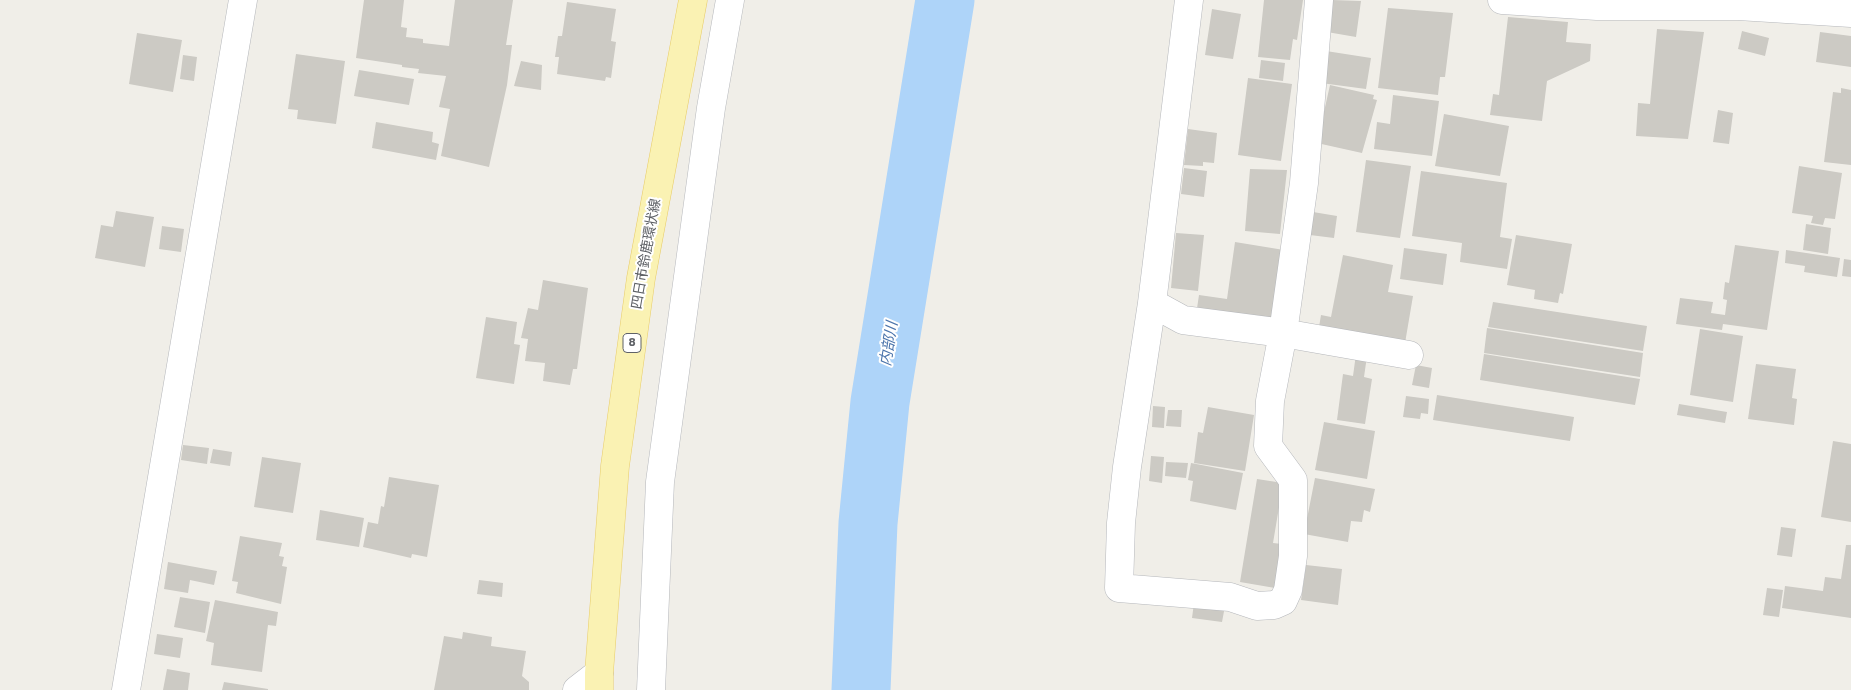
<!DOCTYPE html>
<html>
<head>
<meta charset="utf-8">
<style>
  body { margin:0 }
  canvas { display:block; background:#f0eee8 }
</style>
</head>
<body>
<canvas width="1851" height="690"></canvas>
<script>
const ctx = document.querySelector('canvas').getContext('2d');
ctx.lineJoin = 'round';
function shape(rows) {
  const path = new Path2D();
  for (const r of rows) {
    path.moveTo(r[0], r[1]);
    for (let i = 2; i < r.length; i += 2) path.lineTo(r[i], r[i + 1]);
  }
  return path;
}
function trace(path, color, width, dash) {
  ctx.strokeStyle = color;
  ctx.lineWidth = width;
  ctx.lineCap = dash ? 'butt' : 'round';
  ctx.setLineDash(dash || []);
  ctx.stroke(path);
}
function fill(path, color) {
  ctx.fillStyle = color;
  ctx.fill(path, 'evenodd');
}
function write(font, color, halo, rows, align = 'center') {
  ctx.font = font + ' "Titillium Web","Noto Sans JP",sans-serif';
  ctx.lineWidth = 4;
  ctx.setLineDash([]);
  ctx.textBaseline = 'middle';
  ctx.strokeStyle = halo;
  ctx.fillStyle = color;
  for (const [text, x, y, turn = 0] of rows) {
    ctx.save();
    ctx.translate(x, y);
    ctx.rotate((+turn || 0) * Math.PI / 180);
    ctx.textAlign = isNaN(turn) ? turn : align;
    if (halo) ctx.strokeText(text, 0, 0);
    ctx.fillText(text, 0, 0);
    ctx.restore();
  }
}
trace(shape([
  [861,690,868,523,880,402,945,0]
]), '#aed4f9', 59);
fill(shape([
  [364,0,404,0,401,27,407,28,406,37,423,39,423,43,449,46,455,0,513,0,506,45,512,45,507,85,489,167,441,156,450,109,439,107,446,76,418,73,419,69,402,67,402,65,356,58],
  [1264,0,1303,0,1297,40,1293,39,1290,60,1258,57],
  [1332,0,1361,1,1356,37,1327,32],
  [567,2,616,9,611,41,616,42,611,78,606,77,605,81,557,74,559,57,555,57,558,36,562,36],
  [1388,8,1453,13,1445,77,1440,77,1438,95,1378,88],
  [1212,9,1241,14,1233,59,1205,55],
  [1508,17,1568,22,1566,42,1591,44,1590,61,1547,81,1542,121,1490,115,1493,94,1499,95],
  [1657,29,1704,32,1688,139,1636,136,1638,103,1650,104],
  [1742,31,1769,38,1765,56,1738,49],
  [1820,32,1851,36,1851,67,1816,62],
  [137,33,182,40,173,92,129,84],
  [1326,51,1371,58,1366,89,1321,83],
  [296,54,345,61,336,124,297,119,298,110,288,109],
  [183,55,197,57,194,81,180,79],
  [1261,60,1285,63,1283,81,1259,78],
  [521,61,542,65,541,90,514,86],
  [359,70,414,79,409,105,354,96],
  [1248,78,1292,84,1281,161,1238,155],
  [1330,85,1374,95,1373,99,1377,100,1362,153,1317,143],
  [1841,88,1851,90,1851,165,1824,162,1833,92,1841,93],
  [1393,95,1439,101,1432,156,1374,149,1377,122,1390,124],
  [1718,110,1733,113,1729,144,1713,142],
  [1444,114,1509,126,1500,176,1435,166],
  [376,122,433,132,432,142,439,144,436,160,372,148],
  [1188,129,1217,133,1214,163,1203,162,1203,166,1184,165],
  [1366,160,1411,166,1400,238,1356,232],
  [1799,166,1842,173,1835,219,1825,218,1823,225,1811,223,1813,216,1792,213],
  [1184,168,1207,171,1204,197,1181,194],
  [1250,169,1287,170,1280,234,1245,231],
  [1421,171,1507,183,1500,237,1512,239,1507,269,1460,262,1462,243,1412,236],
  [116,211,154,217,145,267,95,258,101,225,113,227],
  [1313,212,1337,216,1334,238,1310,235],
  [1806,224,1831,228,1828,254,1803,250],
  [162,226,184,229,181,252,159,249],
  [1176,233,1204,235,1198,291,1171,288],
  [1516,235,1572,244,1563,294,1560,293,1558,303,1534,299,1535,290,1507,285],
  [1235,242,1284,250,1272,327,1196,315,1199,295,1227,299],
  [1735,245,1779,251,1767,330,1723,324,1722,330,1676,324,1680,298,1713,302,1711,313,1725,315,1727,300,1723,299,1725,282,1729,283],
  [1404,248,1447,254,1443,285,1400,279],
  [1786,250,1840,258,1837,277,1804,272,1805,266,1785,263],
  [1343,255,1393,265,1388,292,1413,296,1404,349,1319,327,1321,315,1331,317],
  [1844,259,1851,260,1851,277,1842,276],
  [543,280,588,288,577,369,573,369,570,385,543,381,545,363,525,361,528,339,521,338,528,308,538,310],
  [1493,302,1647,326,1643,351,1488,327],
  [486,317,517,322,514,344,520,345,514,384,476,378],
  [1487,328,1643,353,1640,377,1484,353],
  [1700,329,1743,336,1733,402,1690,395],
  [1356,354,1367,356,1364,377,1372,379,1365,424,1337,420,1343,374,1353,376],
  [1484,354,1640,379,1635,405,1480,380],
  [1756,364,1796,369,1792,398,1797,399,1794,425,1748,419],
  [1416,365,1432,368,1429,388,1412,385],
  [1437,395,1574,417,1570,441,1433,420],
  [1406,396,1429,399,1428,414,1421,413,1420,419,1403,417],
  [1679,404,1727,412,1725,423,1677,415],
  [1153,406,1165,407,1164,428,1152,427],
  [1208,407,1254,415,1245,471,1194,463,1198,432,1203,433],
  [1168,410,1182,410,1181,427,1166,426],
  [1324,422,1375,431,1367,479,1315,470],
  [1833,441,1851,444,1851,522,1821,517],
  [183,445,209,448,207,464,181,460],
  [213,449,232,452,230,466,210,463],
  [1151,456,1164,457,1162,483,1149,481],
  [262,457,301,463,293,513,254,507],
  [1166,462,1188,463,1186,478,1165,476],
  [1191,463,1243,473,1236,510,1190,501,1193,481,1188,480],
  [389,477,439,485,427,557,412,554,411,558,363,547,368,522,378,524,381,506,384,507],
  [1315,478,1375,489,1370,512,1364,510,1362,522,1351,521,1348,542,1304,534],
  [1257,479,1283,483,1273,543,1282,544,1275,588,1240,582],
  [320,510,364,518,359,547,316,540],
  [1781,527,1796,529,1792,557,1777,555],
  [240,536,282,543,279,556,284,557,282,566,287,567,281,604,236,593,238,582,232,581],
  [1846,545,1851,545,1851,618,1782,608,1785,586,1823,591,1825,577,1841,579],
  [168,562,217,571,214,585,190,580,188,593,164,589],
  [1306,565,1342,569,1338,605,1301,600],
  [479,580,503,583,502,597,477,594],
  [1767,588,1783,590,1779,617,1763,615],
  [180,597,210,602,205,633,174,627],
  [215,600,278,612,276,626,268,625,262,672,211,665,214,643,206,641],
  [1194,603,1225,606,1222,622,1192,618],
  [463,632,492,637,491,646,526,651,522,676,529,682,529,690,434,690,444,636,462,639],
  [157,634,183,638,180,658,154,654],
  [167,669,190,673,188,690,163,690],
  [224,682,268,689,268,690,222,690]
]), '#cccac4');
const minor = shape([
  [1189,0,1152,303,1127,467,1121,523,1119,588,1230,597,1257,606,1274,605,1283,601,1288,590,1293,556,1293,480,1268,446,1270,401,1283,333,1304,183,1319,0],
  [1502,0,1597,6,1738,6,1851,13],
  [1152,303,1183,320,1283,333,1409,355],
  [126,690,243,0],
  [651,690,660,482,711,108,730,0]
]);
const tertiary = shape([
  [577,690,599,673]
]);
const primary = shape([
  [599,690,599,673,615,466,641,278,693,0]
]);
trace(minor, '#b5b7bb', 29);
trace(tertiary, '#b5b7bb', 29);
trace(primary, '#e8cc68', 29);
trace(minor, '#fff', 28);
trace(tertiary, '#fff', 28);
trace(primary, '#faf2b3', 28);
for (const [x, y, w] of [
  [632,343,18]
]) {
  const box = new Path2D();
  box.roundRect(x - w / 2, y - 9.5, w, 19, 4);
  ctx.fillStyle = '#fff';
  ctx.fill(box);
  trace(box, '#5f6267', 1);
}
write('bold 12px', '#5f6267', null, [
  ["8",632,343]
]);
write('14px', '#5f6267', '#fff', [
  ["四日市鈴鹿環状線",647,254,-80]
]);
write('italic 15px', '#4b74ab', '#fff', [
  ["内部川",890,344,-81]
]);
</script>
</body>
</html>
